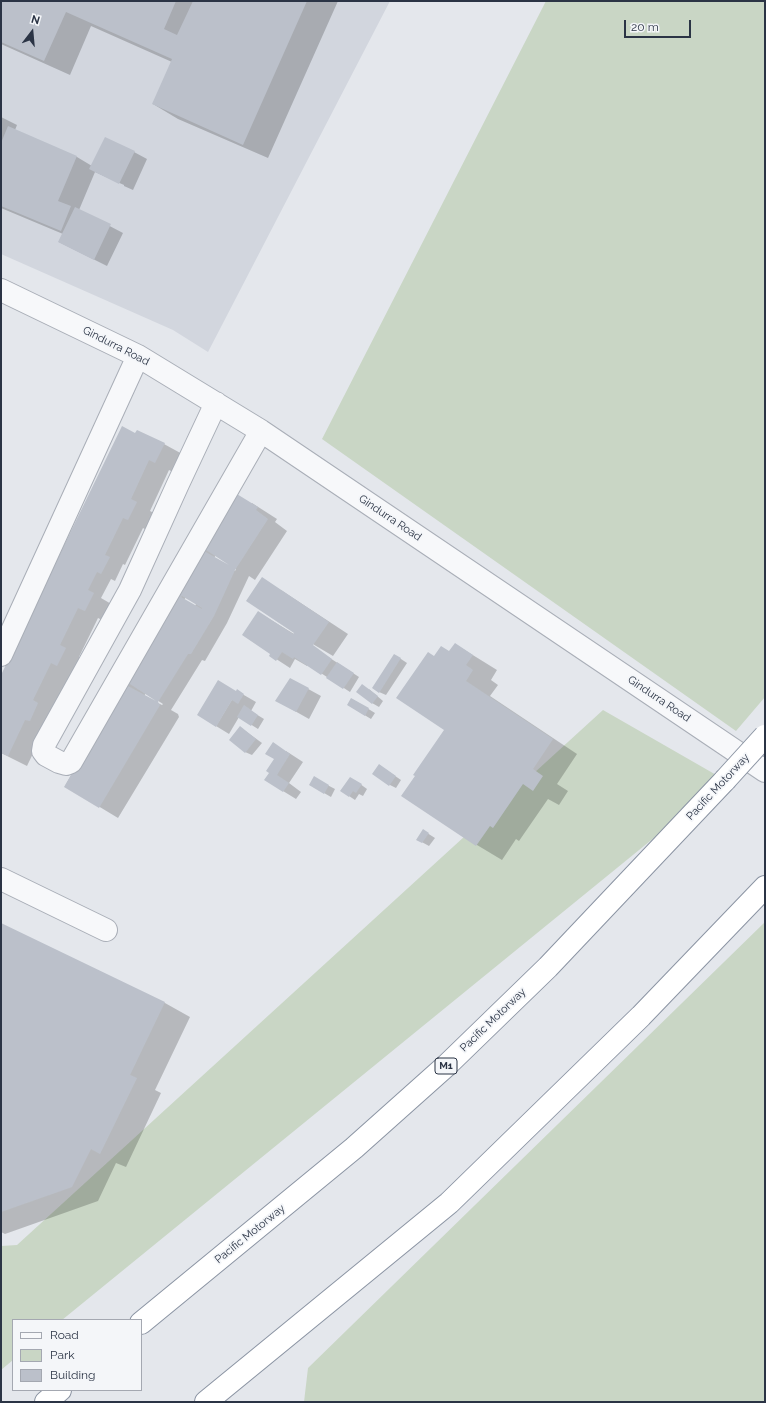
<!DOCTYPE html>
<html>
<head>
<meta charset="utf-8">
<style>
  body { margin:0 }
  #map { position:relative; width:766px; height:1403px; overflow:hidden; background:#e4e7ec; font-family:Raleway,sans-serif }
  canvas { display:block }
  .frame { position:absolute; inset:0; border:2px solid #2b3445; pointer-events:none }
  .legend { position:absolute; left:12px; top:1319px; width:130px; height:72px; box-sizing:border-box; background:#f4f6f9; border:1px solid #a4a8b1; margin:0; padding:5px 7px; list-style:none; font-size:12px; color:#2b3445 }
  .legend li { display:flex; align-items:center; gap:8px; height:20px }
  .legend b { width:20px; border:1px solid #a4a8b1 }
  .north { position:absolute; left:12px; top:12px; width:40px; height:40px; -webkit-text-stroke:3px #f4f6f9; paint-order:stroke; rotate:16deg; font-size:11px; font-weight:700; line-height:16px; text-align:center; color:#2b3445 }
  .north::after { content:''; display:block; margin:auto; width:14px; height:18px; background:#2b3445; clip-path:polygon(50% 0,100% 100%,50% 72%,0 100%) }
  .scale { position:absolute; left:624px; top:20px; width:67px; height:18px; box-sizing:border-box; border:2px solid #2b3445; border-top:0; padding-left:5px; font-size:12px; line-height:14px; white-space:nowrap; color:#2b3445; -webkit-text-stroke:3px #f4f6f9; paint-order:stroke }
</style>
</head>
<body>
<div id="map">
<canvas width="766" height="1403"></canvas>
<div class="frame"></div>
<ul class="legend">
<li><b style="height:5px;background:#f7f8fa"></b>Road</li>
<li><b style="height:11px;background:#c9d6c5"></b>Park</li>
<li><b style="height:11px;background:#bbc0ca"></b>Building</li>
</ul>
<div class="north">N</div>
<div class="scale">20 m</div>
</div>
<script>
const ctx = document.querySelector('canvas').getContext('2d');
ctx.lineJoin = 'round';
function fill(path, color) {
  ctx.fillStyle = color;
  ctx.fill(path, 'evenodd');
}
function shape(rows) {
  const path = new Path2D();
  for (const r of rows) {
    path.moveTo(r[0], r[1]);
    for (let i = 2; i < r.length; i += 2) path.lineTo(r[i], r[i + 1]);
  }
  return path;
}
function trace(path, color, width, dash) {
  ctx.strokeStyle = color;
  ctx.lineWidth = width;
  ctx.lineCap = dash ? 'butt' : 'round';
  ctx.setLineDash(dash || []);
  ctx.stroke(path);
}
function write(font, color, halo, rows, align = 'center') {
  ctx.font = font + ' Raleway,sans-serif';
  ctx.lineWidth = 3.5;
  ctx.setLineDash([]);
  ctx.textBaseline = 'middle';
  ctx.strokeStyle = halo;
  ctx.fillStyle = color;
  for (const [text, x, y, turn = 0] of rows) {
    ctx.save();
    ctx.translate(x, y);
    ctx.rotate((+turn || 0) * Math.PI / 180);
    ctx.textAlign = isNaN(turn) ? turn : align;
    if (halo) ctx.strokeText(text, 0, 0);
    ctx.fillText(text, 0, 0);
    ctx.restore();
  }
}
fill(shape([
  [1,1,390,1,208,352,173,330,1,254]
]), '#d2d6de');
fill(shape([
  [546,1,765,1,765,697,736,731,322,439],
  [603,710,725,780,62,1320,13,1320,13,1360,1,1370,1,1246,17,1245],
  [765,922,765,1402,304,1402,308,1368]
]), '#c9d6c5');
fill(shape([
  [1,1,338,1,268,158,178,119,153,104,172,62,91,26,70,75,1,44],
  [1,117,17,125,15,130,77,157,92,166,134,152,147,159,133,190,124,186,124,185,95,172,79,210,123,233,107,266,59,242,63,234,1,208],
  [136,434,164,444,184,455,175,473,169,470,150,511,156,514,148,531,143,528,125,565,123,564,115,581,111,579,101,598,113,605,104,621,98,618,79,657,85,660,77,677,71,674,27,766,1,753,1,676],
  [252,503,277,519,275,522,287,531,255,580,249,576,227,623,205,661,202,660,171,710,178,714,179,717,118,818,65,786,189,563],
  [216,555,236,569,235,571,214,558],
  [186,597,196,604,195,606,184,600],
  [146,693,163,704,162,705,144,696],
  [281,590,348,634,333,656,311,643,310,645,359,677,350,692,307,664,307,666,295,659,290,668,270,655,271,654,258,612,294,634,295,632],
  [455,644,497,670,491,680,498,685,490,696,577,754,557,784,568,791,559,805,548,799,519,841,516,839,502,860,477,845,403,795,445,730,435,657,450,652],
  [395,655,407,663,386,695,379,692],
  [290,679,321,696,309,719,277,701],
  [369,689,383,701,379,707,372,703],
  [237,691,256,702,251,711,264,719,258,729,239,717,229,734,216,726],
  [352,699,375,713,371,719,348,705],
  [240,727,262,743,252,755,245,752],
  [286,751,303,762,289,783,301,792,296,799,283,791,271,772],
  [385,769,401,780,396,788,390,785],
  [314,778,335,789,331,797,310,785],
  [356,781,367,789,363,796,359,794,355,800,349,796],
  [424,831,435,838,429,846,418,840],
  [1,924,165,1003,190,1017,155,1090,161,1093,126,1167,116,1163,98,1201,5,1234,1,1232]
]), '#0003');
fill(shape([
  [1,1,176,1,164,29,177,35,193,1,307,1,243,145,152,104,172,59,66,12,44,61,1,42],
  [8,126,77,156,58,201,71,206,61,231,1,206,1,143],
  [105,137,135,151,119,184,89,169],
  [75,207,111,224,94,260,58,242],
  [122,426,135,433,137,430,165,443,155,463,149,460,131,499,137,502,128,520,123,518,105,555,110,557,101,574,97,572,88,590,94,593,85,611,78,608,60,645,66,648,57,666,51,663,33,700,38,703,30,721,25,720,8,756,1,753,1,675],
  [232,491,258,507,256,510,268,519,235,570,214,616,191,654,188,654,158,702,160,705,99,808,64,787,124,684,156,701,127,682,202,550,229,565,203,548],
  [182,596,202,608,202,609,181,597],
  [262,577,329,622,313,645,332,659,321,675,294,657,293,659,282,652,276,661,269,656,270,654,242,635,258,611,293,634,294,633,246,601],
  [455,643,473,655,466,665,473,670,466,681,553,739,533,769,543,776,533,791,523,784,493,828,490,826,476,846,401,796,415,776,413,775,444,730,396,698,428,652,434,656,441,646,449,651],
  [394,654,401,658,379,693,372,688],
  [337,662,354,673,343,689,326,678],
  [290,678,309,688,296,712,275,701],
  [218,680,236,691,237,689,244,694,238,704,232,700,216,727,197,715],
  [362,684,378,696,372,704,356,692],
  [351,698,369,708,365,716,347,705],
  [244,705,258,715,251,726,237,717],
  [240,726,256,739,245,753,229,740],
  [273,742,290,754,277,775,289,783,283,792,264,780,269,773,266,771,274,759,265,754],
  [379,764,396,776,389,786,372,774],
  [314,776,329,785,324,794,309,785],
  [350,777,362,784,356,793,353,791,349,797,340,791],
  [423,829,429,833,422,843,416,840],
  [1,923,165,1002,130,1075,137,1078,100,1154,91,1149,72,1187,1,1212]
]), '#bbc0ca');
const minor = shape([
  [1,290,138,356,261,431,765,771],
  [216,403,178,484,130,590,44,745,43,751,46,755,59,762,66,764,71,762,261,431],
  [1,655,138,356],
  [1,879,106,930]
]);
const highway = shape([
  [141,1323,354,1148,447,1065,548,967,725,780],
  [46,1402,60,1390],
  [206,1402,449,1203,641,1016,765,887]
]);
trace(minor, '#a9aeb7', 24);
trace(highway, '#8b94a3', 24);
trace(minor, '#f7f8fa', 22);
trace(highway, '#fff', 22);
const highwayBridge = shape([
  [725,780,765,736]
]);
trace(highwayBridge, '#8b94a3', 24, []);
trace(highwayBridge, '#fff', 22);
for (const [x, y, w] of [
  [446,1066,22]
]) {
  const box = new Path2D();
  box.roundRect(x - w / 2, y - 8, w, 16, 3);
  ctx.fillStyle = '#f4f6f9';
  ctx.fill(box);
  trace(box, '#2b3445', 1);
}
write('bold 10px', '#2b3445', null, [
  ["M1",446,1066]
]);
write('11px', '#2b3445', '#f4f6f9', [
  ["Gindurra Road",116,346,27],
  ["Gindurra Road",390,518,34],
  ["Gindurra Road",659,699,34],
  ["Pacific Motorway",718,787,-47],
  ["Pacific Motorway",493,1020,-44],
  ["Pacific Motorway",250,1234,-39]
]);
</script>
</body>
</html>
